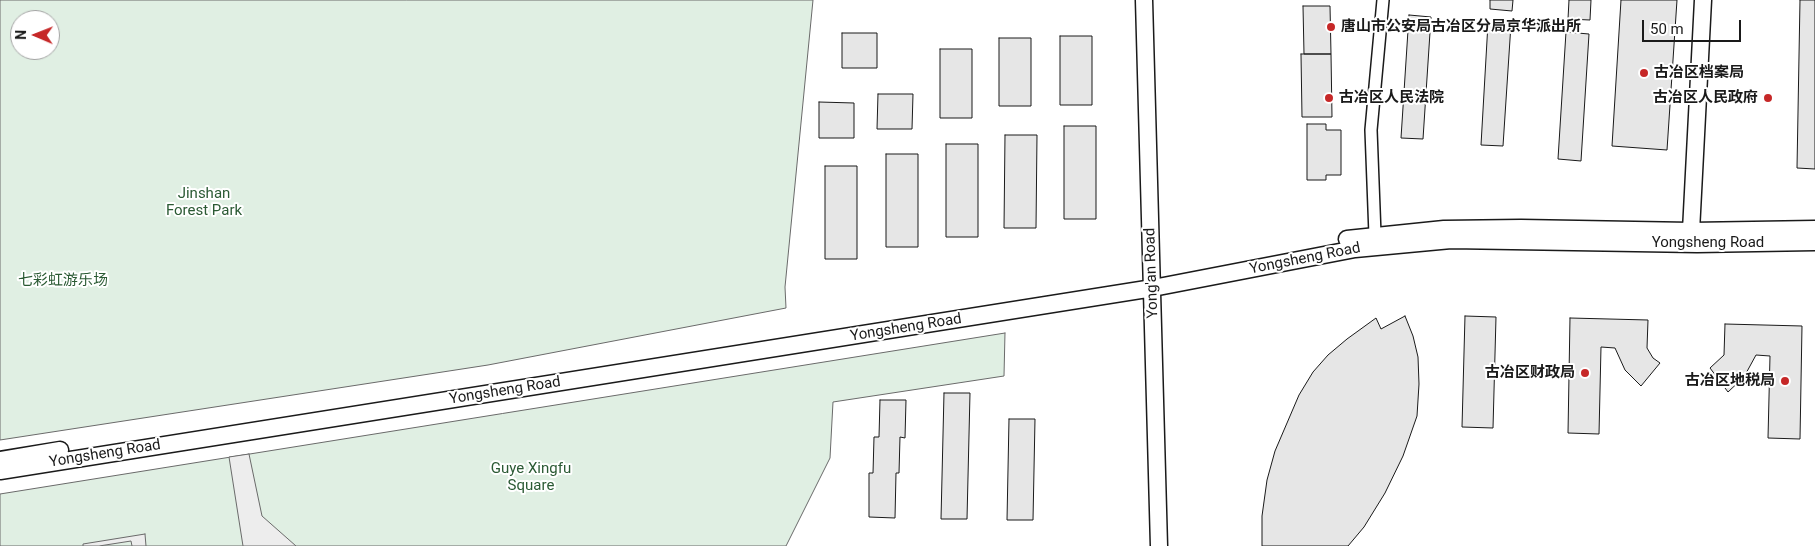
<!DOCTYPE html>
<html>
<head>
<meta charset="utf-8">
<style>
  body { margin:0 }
  #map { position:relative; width:1815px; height:546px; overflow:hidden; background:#fff; font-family:Roboto,sans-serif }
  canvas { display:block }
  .north { position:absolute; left:10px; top:10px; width:50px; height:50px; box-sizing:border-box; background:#fff; border:1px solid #a3a3a3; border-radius:50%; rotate:271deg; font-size:14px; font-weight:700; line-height:20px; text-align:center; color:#1a1a1a }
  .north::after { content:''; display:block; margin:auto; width:18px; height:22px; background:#c62828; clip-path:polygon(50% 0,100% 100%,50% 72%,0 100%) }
  .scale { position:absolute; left:1642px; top:20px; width:99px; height:22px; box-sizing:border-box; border:2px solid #1a1a1a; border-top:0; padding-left:6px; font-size:15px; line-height:18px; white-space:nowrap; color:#1a1a1a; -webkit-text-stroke:4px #fff; paint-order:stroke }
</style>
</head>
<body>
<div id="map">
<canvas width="1815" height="546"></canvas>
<div class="north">N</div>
<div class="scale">50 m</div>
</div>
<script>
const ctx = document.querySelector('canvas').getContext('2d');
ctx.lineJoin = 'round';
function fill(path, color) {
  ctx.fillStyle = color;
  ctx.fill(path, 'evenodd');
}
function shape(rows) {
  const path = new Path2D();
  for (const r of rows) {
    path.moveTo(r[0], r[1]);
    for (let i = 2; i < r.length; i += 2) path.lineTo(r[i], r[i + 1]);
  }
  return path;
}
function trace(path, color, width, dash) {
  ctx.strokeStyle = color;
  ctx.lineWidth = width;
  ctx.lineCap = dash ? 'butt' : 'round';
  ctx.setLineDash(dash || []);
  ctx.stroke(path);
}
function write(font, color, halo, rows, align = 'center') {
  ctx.font = font + ' Roboto,"Noto Sans SC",sans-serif';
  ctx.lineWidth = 4;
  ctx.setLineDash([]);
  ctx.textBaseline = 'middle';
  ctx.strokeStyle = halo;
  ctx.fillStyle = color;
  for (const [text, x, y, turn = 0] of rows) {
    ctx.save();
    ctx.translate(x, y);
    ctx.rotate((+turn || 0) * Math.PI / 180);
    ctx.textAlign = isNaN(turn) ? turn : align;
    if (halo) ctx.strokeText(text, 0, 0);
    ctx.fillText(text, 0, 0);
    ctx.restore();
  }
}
const green = shape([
  [0,0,813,0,785,287,786,308,488,365,0,440,0,0],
  [20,20,50,20,50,50,20,50,20,20],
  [1005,333,1004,376,833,402,830,458,786,546,0,546,0,494,1005,333]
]);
fill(green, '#e0efe3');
trace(green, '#6a6a6a', 1);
const parking = shape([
  [249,454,262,516,296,546,243,546,229,457,249,454],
  [145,534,146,546,132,546,131,541,99,546,83,546,83,544,145,534]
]);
fill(parking, '#ededed');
trace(parking, '#6a6a6a', 1);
const building = shape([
  [1490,0,1513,0,1512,11,1490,9,1490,0],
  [1569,0,1591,0,1590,20,1568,19,1569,0],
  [1621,0,1677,0,1667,150,1612,146,1621,0],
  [1800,0,1815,0,1815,169,1797,168,1800,0],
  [1303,6,1330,6,1331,54,1304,54,1303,6],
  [1409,15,1431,17,1423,139,1401,138,1409,15],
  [1488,23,1511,24,1503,146,1481,145,1488,23],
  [1566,32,1589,34,1581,161,1558,159,1566,32],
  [842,33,877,33,877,68,842,68,842,33],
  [1060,36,1092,36,1092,105,1060,105,1060,36],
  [999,38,1031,38,1031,106,999,106,999,38],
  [940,49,972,49,972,118,940,118,940,49],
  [1301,54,1331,54,1332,117,1302,117,1301,54],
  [878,94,913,94,912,129,877,129,878,94],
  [819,102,854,103,854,138,819,138,819,102],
  [1307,124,1326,124,1326,130,1341,130,1341,175,1326,175,1326,180,1307,180,1307,124],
  [1064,126,1096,126,1096,219,1064,219,1064,126],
  [1005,135,1037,135,1036,228,1004,228,1005,135],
  [946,144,978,144,978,237,946,237,946,144],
  [886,154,918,154,918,247,886,247,886,154],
  [825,166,857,166,857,259,825,259,825,166],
  [1405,316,1413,336,1418,357,1419,384,1417,416,1403,456,1385,493,1364,527,1348,546,1262,546,1262,516,1267,480,1275,451,1299,395,1313,372,1328,355,1347,339,1376,318,1381,329,1405,316],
  [1465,316,1496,317,1493,428,1462,427,1465,316],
  [1570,318,1648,320,1647,348,1653,358,1660,363,1641,386,1625,370,1615,348,1601,347,1599,434,1568,433,1570,318],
  [1725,324,1802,326,1800,439,1768,438,1770,356,1756,355,1744,377,1728,392,1710,368,1724,355,1725,324],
  [944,393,970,393,967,519,941,519,944,393],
  [880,400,906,400,905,438,900,437,899,473,896,473,895,518,869,517,869,473,873,473,874,437,879,437,880,400],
  [1009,419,1035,419,1033,520,1007,520,1009,419]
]);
fill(building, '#e6e6e6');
trace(building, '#1a1a1a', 1);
const street = shape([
  [1375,235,1371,130,1383,0]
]);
const secondary = shape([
  [1144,0,1159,546],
  [1691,231,1703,0],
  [1347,239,1444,229,1521,228,1691,231,1815,229],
  [0,460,60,450],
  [0,471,1153,288,1355,249,1451,240,1697,244,1815,242]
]);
trace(street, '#1a1a1a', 14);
trace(secondary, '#1a1a1a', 19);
trace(street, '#fff', 11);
trace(secondary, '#fff', 16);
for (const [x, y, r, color] of [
  [1331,27,5,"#c62828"],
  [1644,73,5,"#c62828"],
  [1329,98,5,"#c62828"],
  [1768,98,5,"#c62828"],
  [1585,373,5,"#c62828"],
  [1785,381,5,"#c62828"]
]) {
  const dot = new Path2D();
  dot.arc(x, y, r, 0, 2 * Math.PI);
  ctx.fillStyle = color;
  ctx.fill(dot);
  trace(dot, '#fff', 2);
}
write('bold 15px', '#1a1a1a', '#fff', [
  ["唐山市公安局古冶区分局京华派出所",1341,27],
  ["古冶区档案局",1654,73],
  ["古冶区人民法院",1339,98],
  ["古冶区人民政府",1758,98,"right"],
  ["古冶区财政局",1575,373,"right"],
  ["古冶区地税局",1775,381,"right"]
], 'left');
write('15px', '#2b5a34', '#fff', [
  ["Jinshan",204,194],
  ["Forest Park",204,211],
  ["七彩虹游乐场",63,281],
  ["Guye Xingfu",531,469],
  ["Square",531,486]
]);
write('15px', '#1a1a1a', '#fff', [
  ["Yongsheng Road",1708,243],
  ["Yongsheng Road",1305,259,-11],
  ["Yong'an Road",1152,273,-92],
  ["Yongsheng Road",906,328,-9],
  ["Yongsheng Road",505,391,-9],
  ["Yongsheng Road",105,454,-9]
]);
</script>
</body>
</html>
